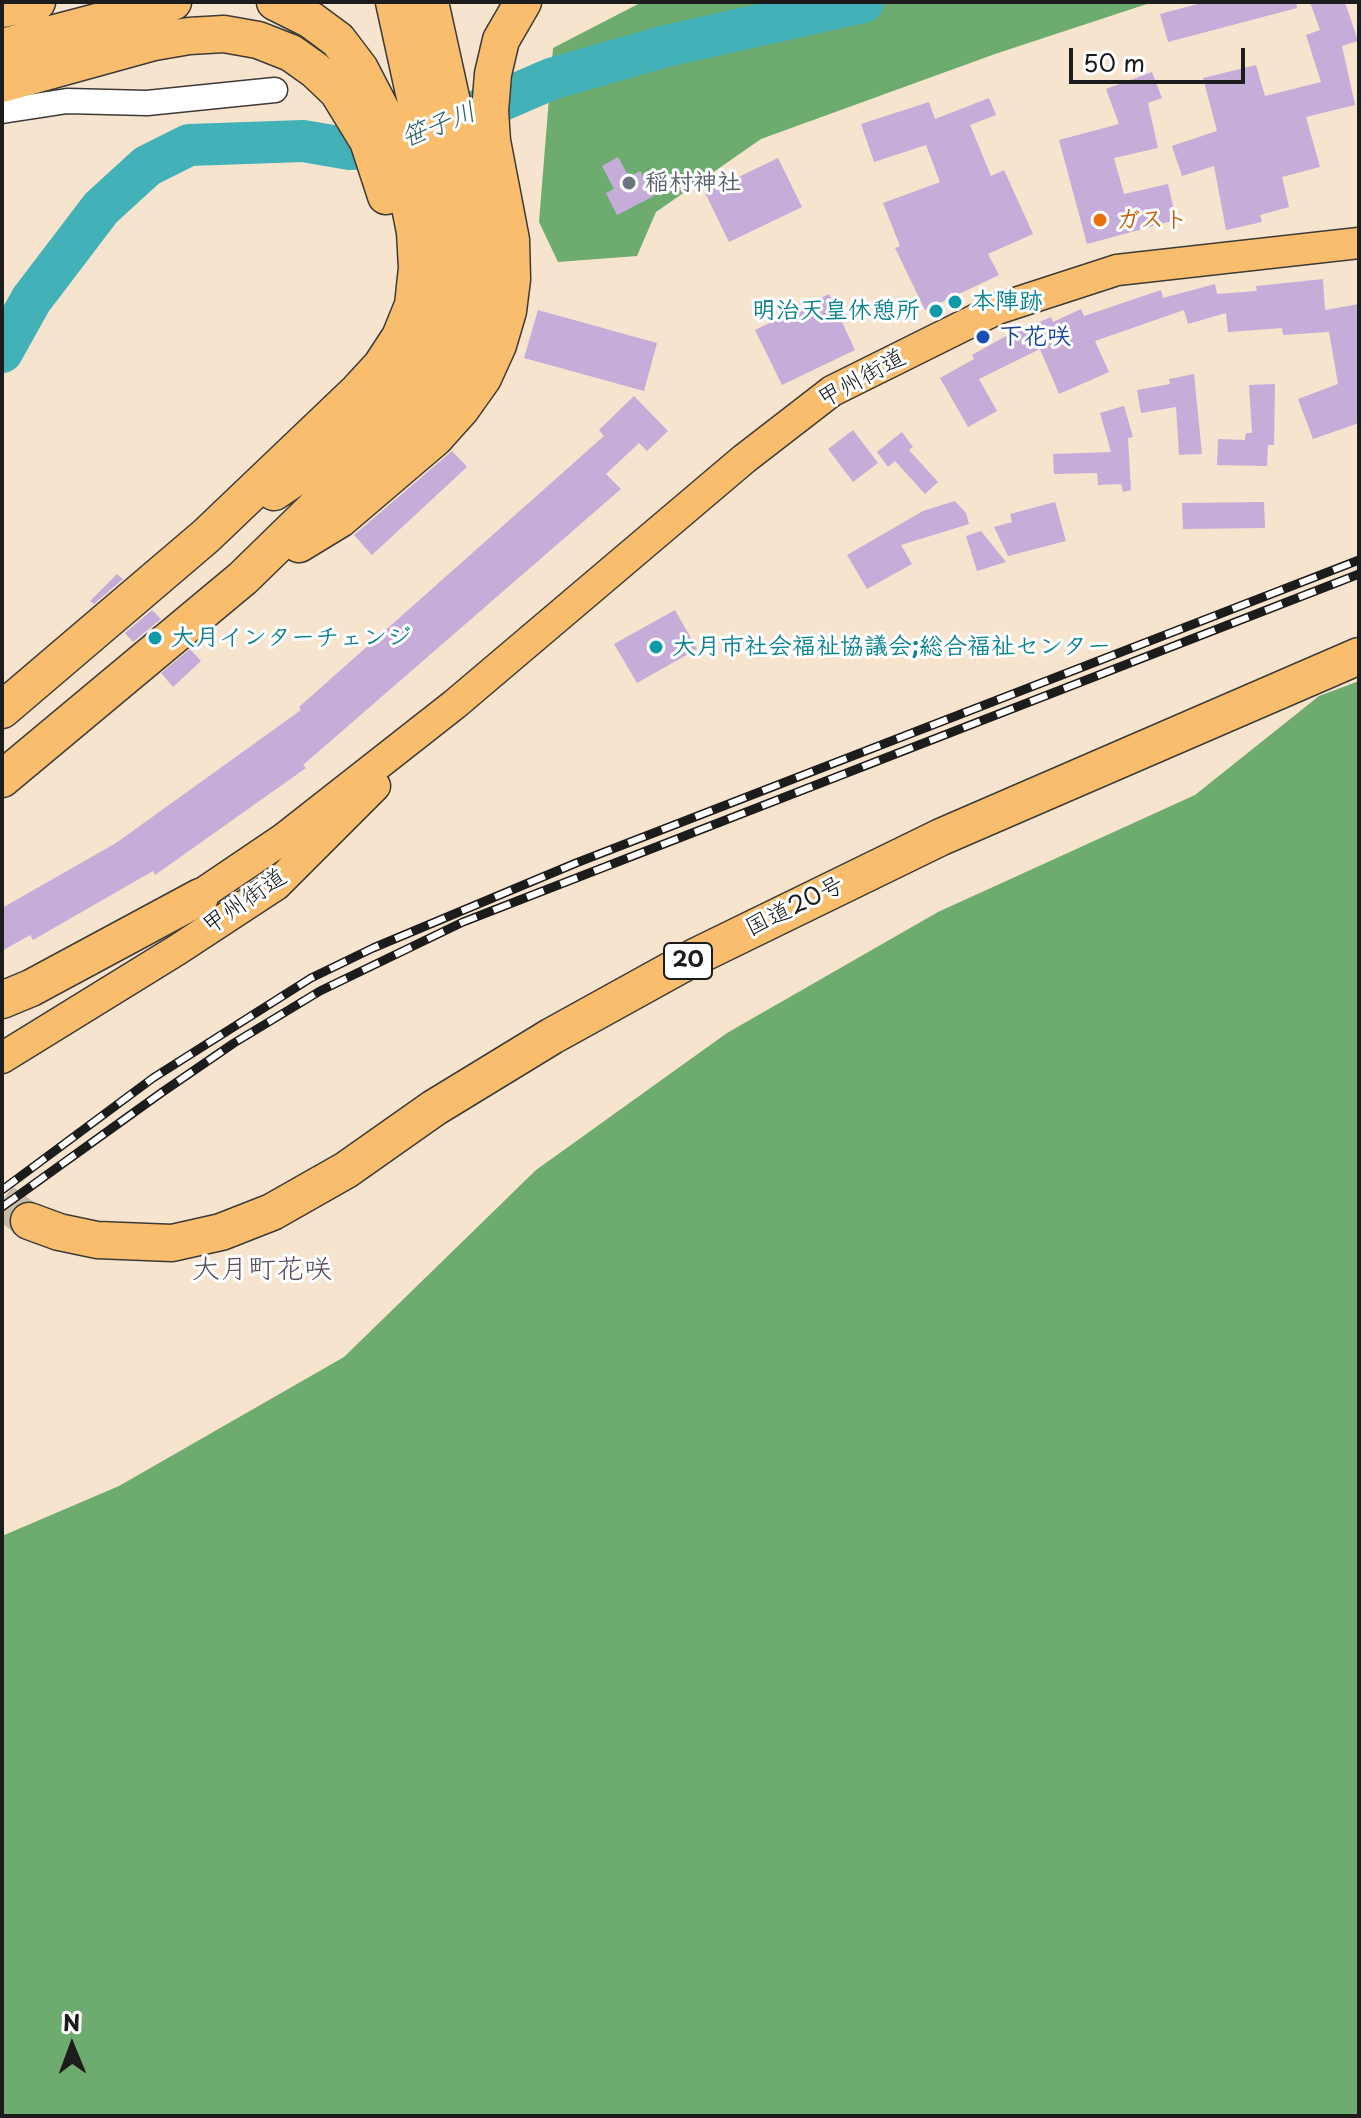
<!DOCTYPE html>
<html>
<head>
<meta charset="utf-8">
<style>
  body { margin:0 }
  #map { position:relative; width:1361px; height:2118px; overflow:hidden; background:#f6e4ce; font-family:"Playpen Sans",sans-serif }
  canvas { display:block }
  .frame { position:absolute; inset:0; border:4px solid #1c1c1c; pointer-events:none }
  .north { position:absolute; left:32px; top:2006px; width:80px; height:80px; -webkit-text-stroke:6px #fff; paint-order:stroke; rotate:359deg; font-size:22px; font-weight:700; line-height:32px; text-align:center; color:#1c1c1c }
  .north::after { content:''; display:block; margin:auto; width:28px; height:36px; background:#1c1c1c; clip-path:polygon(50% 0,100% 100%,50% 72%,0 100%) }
  .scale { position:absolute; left:1069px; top:48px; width:176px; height:36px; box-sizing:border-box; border:4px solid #1c1c1c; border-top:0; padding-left:10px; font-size:24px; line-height:28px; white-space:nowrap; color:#1c1c1c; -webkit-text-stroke:6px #fff; paint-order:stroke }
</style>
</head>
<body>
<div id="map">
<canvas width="1361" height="2118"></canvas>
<div class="frame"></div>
<div class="north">N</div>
<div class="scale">50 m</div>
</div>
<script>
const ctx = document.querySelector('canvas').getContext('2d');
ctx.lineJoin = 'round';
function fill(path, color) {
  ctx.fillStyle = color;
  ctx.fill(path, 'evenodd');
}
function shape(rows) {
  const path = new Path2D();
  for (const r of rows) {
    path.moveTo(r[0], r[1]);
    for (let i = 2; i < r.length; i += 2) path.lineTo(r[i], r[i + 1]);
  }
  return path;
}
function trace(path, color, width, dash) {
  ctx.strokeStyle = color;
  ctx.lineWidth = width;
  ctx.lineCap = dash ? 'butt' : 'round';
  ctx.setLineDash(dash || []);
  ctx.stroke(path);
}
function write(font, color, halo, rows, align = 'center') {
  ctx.font = font + ' "Playpen Sans","Klee One",sans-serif';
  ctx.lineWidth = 6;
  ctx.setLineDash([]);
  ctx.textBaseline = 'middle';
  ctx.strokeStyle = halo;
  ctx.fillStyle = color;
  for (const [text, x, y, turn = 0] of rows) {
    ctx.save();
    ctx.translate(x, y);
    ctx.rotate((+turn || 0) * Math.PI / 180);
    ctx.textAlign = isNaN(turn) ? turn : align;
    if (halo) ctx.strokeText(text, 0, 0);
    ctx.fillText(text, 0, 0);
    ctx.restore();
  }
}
fill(shape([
  [642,2,1153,2,995,54,761,139,656,212,637,256,558,262,539,222,553,48],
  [1359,681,1359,2116,2,2116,2,1536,119,1486,344,1357,536,1170,727,1033,938,912,1195,795,1319,696]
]), '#6dac6e');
trace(shape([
  [2,352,31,300,101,208,147,166,189,145,303,141,350,149,380,148,417,137,551,79,666,46,863,2]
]), '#42b2b8', 42);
fill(shape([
  [1205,2,1296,2,1297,8,1168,42,1160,14],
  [1310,2,1345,2,1358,41,1342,46,1355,105,1306,117,1320,167,1282,177,1289,207,1260,215,1262,222,1226,230,1214,166,1182,176,1172,146,1217,131,1203,78,1256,65,1265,96,1321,82,1306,35,1320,30],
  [1152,72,1162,98,1148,103,1158,148,1114,158,1124,194,1168,184,1176,220,1087,244,1059,140,1119,124,1106,89],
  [989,98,996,115,970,125,991,176,1004,170,1033,234,988,254,999,275,925,310,895,248,900,246,883,203,940,182,926,145,874,162,861,124,929,102,935,119],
  [618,157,629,177,640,171,654,196,617,215,606,193,614,189,602,166],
  [778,158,802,207,729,242,705,193],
  [1323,279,1325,310,1359,304,1359,423,1313,439,1298,399,1338,384,1329,332,1283,335,1282,328,1228,332,1226,313,1188,324,1184,310,1095,341,1109,372,1059,394,1040,349,979,379,997,411,968,427,940,378,974,359,972,355,1024,326,1025,328,1051,317,1053,322,1081,309,1084,316,1161,290,1163,298,1215,284,1217,294,1257,291,1256,286],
  [829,294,855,350,782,385,755,330],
  [538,310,657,343,644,391,524,358],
  [1194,374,1202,454,1179,455,1176,407,1141,413,1137,390,1170,384,1169,379],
  [1275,384,1274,445,1268,445,1267,466,1217,465,1218,439,1245,440,1246,433,1252,433,1249,385],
  [634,396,668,431,647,451,639,443,606,474,621,489,303,765,306,768,155,875,153,871,33,940,30,935,2,951,2,908,116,843,301,710,299,707,604,436,599,430],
  [1124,406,1133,437,1128,438,1131,490,1123,492,1121,484,1098,485,1097,473,1054,474,1053,454,1111,452,1100,413],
  [853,430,878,463,853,482,828,449],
  [902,432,913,447,909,450,938,482,925,494,895,461,888,467,877,452],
  [452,451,467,467,372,555,354,535],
  [955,501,966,513,969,524,901,545,912,564,867,589,847,555,923,511],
  [1055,502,1066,541,1008,556,994,527,1012,522,1010,514],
  [1264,502,1265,528,1183,529,1182,503],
  [981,531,1006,562,977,571,966,536],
  [117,574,123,579,94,604,90,601],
  [152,610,161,619,133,642,125,633],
  [675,610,697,649,637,683,614,644],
  [190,649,201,661,173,687,161,673]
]), '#c6acd8');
trace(shape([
  [2,1201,29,1221]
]), '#cabcaa', 36, [36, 18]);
const minor = shape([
  [2,111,67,101,147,103,275,90]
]);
const major = shape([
  [181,908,283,839,455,704,744,459,832,391,997,309,1117,270,1359,243],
  [2,1058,177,950,276,885,375,786]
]);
const highway = shape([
  [2,9,37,2],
  [2,47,173,2],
  [2,84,154,42,189,36,224,34,258,40,291,53,315,70,338,92,368,141,386,196],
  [274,492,345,444,400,392,422,365,437,337,448,307,450,278,443,225,394,2],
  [299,544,340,519,435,438,461,409,483,378,498,345,508,311,512,279,511,240,492,141,490,111,493,74,501,40,523,2],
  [2,710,206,536,358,391,381,366,400,337,413,305,417,268,415,232,401,162,389,125,360,69,338,40,311,20,275,2],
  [2,779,243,578,320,503,413,420,438,393,457,365,471,335,479,304,481,248,478,220,430,2],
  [2,1000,31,988,200,897],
  [29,1221,59,1232,97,1240,172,1243,221,1232,272,1212,346,1170,434,1108,552,1036,695,957,941,837,1359,656]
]);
trace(minor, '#3d3a37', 27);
trace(major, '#3d3a37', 33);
trace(highway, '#3d3a37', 39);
trace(minor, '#fff', 24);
trace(major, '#f9be6d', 30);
trace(highway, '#f9be6d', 36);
const rail = shape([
  [2,1190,153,1078,311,978,373,948,576,863,1359,560],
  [2,1207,161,1093,234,1043,320,991,463,922,1359,574]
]);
trace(rail, '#1c1c1c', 9);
trace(rail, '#fff', 6, [18]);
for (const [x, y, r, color] of [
  [629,183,8,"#6b7280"],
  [1100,220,8,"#e8710a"],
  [955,302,8,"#0f9aa8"],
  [936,311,8,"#0f9aa8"],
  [983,337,8,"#1a4fb4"],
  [155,638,8,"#0f9aa8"],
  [656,647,8,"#0f9aa8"]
]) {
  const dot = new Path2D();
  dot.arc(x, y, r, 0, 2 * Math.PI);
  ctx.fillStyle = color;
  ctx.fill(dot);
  trace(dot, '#fff', 3);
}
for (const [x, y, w] of [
  [688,961,48]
]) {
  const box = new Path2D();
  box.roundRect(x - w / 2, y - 18, w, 36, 6);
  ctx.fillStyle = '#fff';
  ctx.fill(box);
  trace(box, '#1c1c1c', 2);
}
write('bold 22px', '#1c1c1c', null, [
  ["20",688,961]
]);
write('bold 24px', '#5b616d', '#fff', [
  ["稲村神社",645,183]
], 'left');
write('bold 24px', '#c56008', '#fff', [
  ["ガスト",1116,220]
], 'left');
write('bold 24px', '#0d838f', '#fff', [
  ["本陣跡",971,302],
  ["明治天皇休憩所",920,311,"right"],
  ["大月インターチェンジ",171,638],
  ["大月市社会福祉協議会;総合福祉センター",672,647]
], 'left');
write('bold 24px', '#164399', '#fff', [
  ["下花咲",999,337]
], 'left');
write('24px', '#1c1c1c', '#fff', [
  ["甲州街道",862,379,-29],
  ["甲州街道",245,902,-35],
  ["国道20号",795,907,-26]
]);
write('italic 26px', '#2d6062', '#fff', [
  ["笹子川",439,126,-22]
]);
write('28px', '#584e5e', '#fff', [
  ["大月町花咲",262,1270]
]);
</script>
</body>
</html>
